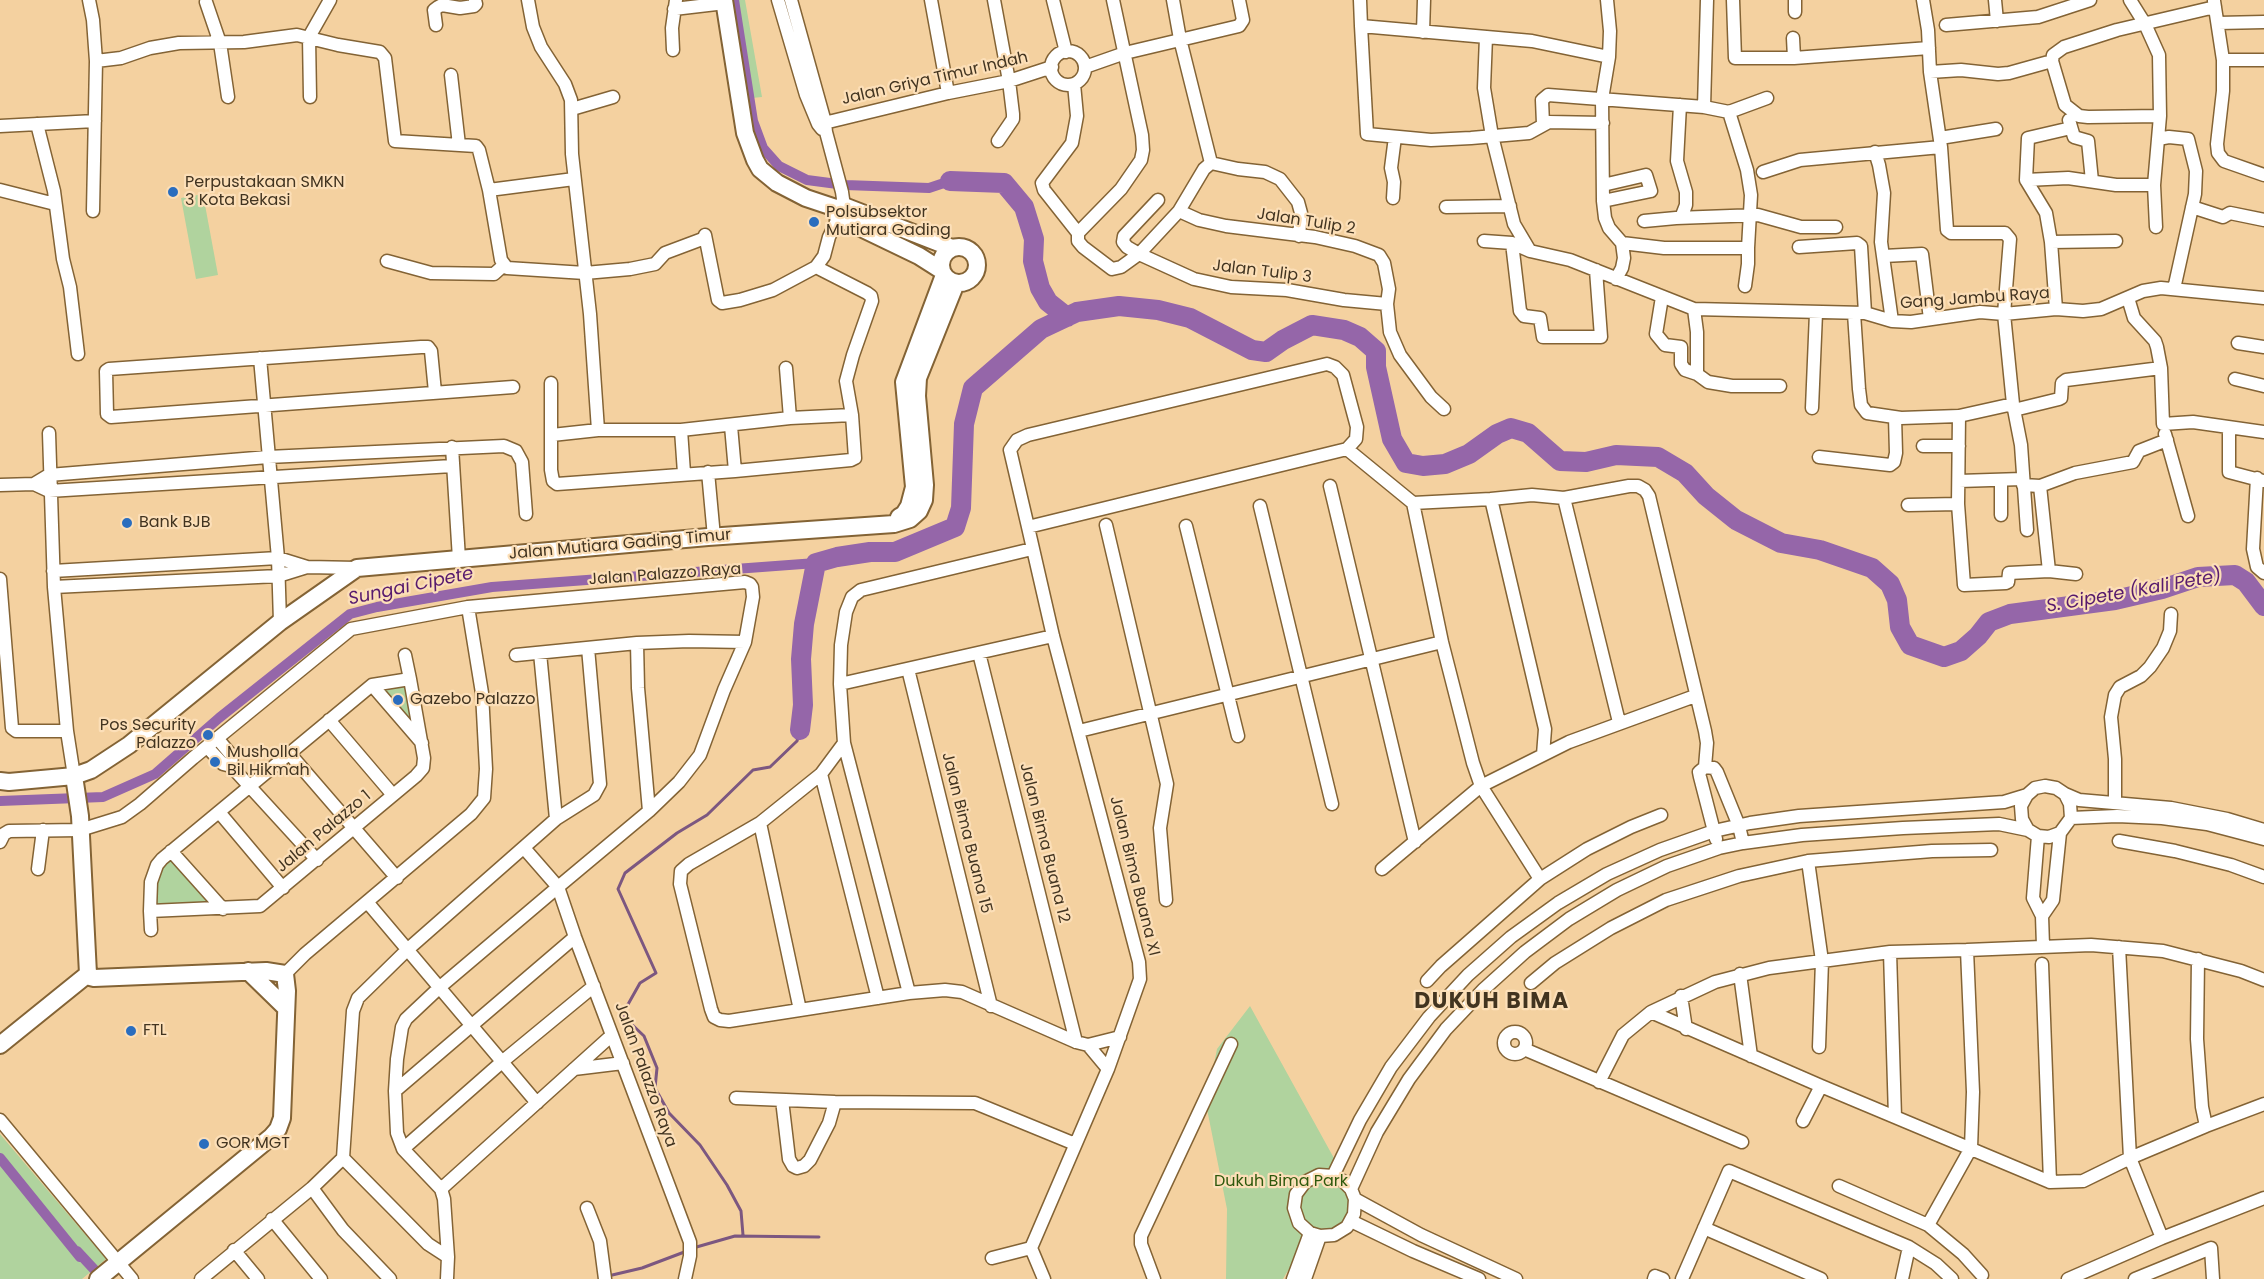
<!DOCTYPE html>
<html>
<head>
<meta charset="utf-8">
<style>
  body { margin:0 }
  canvas { display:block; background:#f4d1a0 }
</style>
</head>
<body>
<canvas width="2264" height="1279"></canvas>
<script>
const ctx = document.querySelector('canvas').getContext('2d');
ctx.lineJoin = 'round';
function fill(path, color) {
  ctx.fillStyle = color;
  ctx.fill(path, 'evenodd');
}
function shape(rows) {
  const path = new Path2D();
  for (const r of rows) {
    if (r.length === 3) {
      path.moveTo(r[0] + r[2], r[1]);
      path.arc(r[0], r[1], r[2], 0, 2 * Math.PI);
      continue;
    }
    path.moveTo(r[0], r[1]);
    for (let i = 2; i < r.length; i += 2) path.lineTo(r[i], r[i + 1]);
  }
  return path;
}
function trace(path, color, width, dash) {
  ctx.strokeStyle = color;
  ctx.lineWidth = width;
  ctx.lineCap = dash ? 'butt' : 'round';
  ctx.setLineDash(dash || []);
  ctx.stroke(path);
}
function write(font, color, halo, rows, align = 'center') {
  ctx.font = font + ' Poppins,sans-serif';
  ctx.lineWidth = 4.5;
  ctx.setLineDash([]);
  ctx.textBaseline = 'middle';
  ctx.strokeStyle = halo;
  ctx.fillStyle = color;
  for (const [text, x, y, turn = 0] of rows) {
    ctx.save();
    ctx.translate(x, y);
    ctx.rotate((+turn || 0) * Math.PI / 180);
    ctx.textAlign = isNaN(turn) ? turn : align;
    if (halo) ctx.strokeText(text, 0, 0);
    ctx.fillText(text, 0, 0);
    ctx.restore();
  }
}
fill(shape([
  [726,0,745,0,762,97,742,99],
  [203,194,218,275,196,279,181,198],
  [405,684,412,727,379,688],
  [170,857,211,903,153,906,152,893,160,866],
  [1250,1006,1351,1189,1354,1214,1334,1235,1310,1233,1283,1279,1226,1279,1227,1209,1206,1104,1217,1049],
  [0,1134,106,1259,82,1279,0,1279]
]), '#b0d39e');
trace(shape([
  [743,1235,741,1211,727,1185,700,1145,669,1113,655,1088,657,1068,644,1036,622,1015,640,983,656,973,618,889,625,873,677,833,707,815,753,770,770,767,797,741,800,730],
  [693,1248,735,1236,819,1237],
  [608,1276,642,1268,687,1251]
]), '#7c5780', 3);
trace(shape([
  [734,0,753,121,763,148,779,166,807,180,845,185,929,188,950,181],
  [0,801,103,797,155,774,219,718,350,614,377,607,492,587,816,563],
  [0,1158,80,1257],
  [77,1251,103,1279]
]), '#9566a9', 10);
trace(shape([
  [950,181,1004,183,1024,207,1034,239,1033,261,1040,288,1048,302,1067,317],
  [800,730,803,705,801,659,804,624,816,563,837,557,870,552,895,552,955,527,961,508,964,424,973,388,1041,329,1077,312,1119,306,1158,310,1190,318,1252,350,1266,352,1283,340,1312,325,1344,330,1360,337,1376,351,1376,367,1392,439,1406,463,1423,466,1445,464,1469,454,1497,434,1511,428,1528,433,1560,461,1586,462,1616,455,1658,457,1685,473,1706,496,1736,520,1781,543,1820,550,1872,568,1890,584,1897,600,1900,627,1910,645,1944,657,1961,651,1978,636,1989,622,2010,614,2115,600,2162,589,2198,577,2235,575,2246,582,2264,606]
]), '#9566a9', 20);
const street = shape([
  [89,0,93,20,96,61,93,211],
  [528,0,533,27,541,47,565,84,571,100,572,154,590,314,598,430],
  [778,0,806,95,818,124,822,129],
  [931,0,948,93],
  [994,0,1009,81,1013,114,1013,119,998,141],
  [1053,0,1066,52],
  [1173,0,1180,39,1211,163],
  [1360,0,1361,26,1532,41,1609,57,1610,31,1607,0],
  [1733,0,1735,58,1794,58,1929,48],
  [1923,0,1928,30,1930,72,1941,147,1947,230,1951,233,2005,233,2010,239,2004,314,2013,404,2021,445,2027,530],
  [1995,0,1997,21],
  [2214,1,2223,60,2223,91,2217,144,2218,153,2224,161,2264,175],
  [206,2,220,43,228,97],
  [674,9,725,3],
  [1795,12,1795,0],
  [2218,23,2264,22],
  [436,25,434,10,438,7,442,5,460,8,474,6,476,4,475,0],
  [1946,25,2038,17,2090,0],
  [1361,26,1367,134,1431,140,1471,138,1529,133,1549,122,1603,123],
  [1423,32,1424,0],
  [1486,37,1484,88,1492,136,1514,224,1530,251],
  [1793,38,1794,58],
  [673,50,672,28,676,0],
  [1068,68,17],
  [1609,57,1602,99,1603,201,1605,218,1609,228,1622,243,1624,258,1622,268,1616,279],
  [2223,60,2264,60],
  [96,61,121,58,150,48,179,43,244,42,297,35,338,45,380,52,385,58,395,141,476,146,479,150,489,190,574,179],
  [2052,61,2065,105,2079,116,2088,117,2160,116],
  [1085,67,1125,53,1239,26,1243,20,1239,0],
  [1930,72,1961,70,1998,74,2009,73,2052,61,2053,55,2064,47,2117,30,2215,7],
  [451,75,459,145],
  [1074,84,1077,116,1072,143,1042,183,1044,190,1078,233],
  [310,97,309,37,330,0],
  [1680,105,1677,161,1686,192,1686,205,1681,218],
  [1704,107,1707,0],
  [572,109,613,97],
  [2069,120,2074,137,2088,141,2092,181],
  [37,124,54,191,63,259,70,287,78,354],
  [820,124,948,93,1009,81,1052,67],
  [1543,124,1542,100,1548,95,1704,107,1729,112,1767,98],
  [0,126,95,121],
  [1940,138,1996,129],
  [2158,139,2169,137,2188,139,2196,171,2195,194,2174,289],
  [1875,152,1879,165,1884,193,1881,242,1892,321],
  [1211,163,1238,169,1265,172,1280,179,1298,202,1301,213,1299,236],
  [1763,172,1800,160,1941,147],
  [2026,180,2068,178,2116,185,2154,185,2160,116,2159,55,2145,24,2130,0],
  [1603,185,1646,175,1651,191,1603,201],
  [2154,185,2156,227],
  [0,190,55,204],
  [489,190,501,260,507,268,585,273,630,269,655,264,665,253,705,238],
  [1393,198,1394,182,1391,168,1395,137],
  [1158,200,1124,236,1123,242,1127,247,1139,254,1194,279,1231,287,1287,290,1344,300,1387,304],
  [1446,207,1510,206],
  [2192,207,2223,217,2230,213,2264,220],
  [1179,211,1199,220,1226,226,1315,237,1355,246,1379,255,1384,263,1389,289,1387,304,1390,332,1400,355,1431,397,1444,409],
  [1644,221,1676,218,1758,215,1801,227,1836,227],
  [1078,233,1121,189,1141,160,1143,150,1142,135,1113,0],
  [1078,233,1078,241,1083,247,1112,269,1121,267,1139,254,1179,211,1204,169,1211,163],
  [705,235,718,300,722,303,740,300,773,290,816,267],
  [1484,241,1512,243,1530,251,1570,260,1694,309,1865,313,1892,321,1911,322,1980,312,2004,314,2056,309,2083,311,2101,309,2143,291,2161,288,2264,298],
  [2051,242,2116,241],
  [1512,243,1520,311,1524,316,1540,318,1543,337,1601,337,1596,270],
  [1622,243,1664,248,1748,248,1751,195,1747,170,1729,112],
  [1799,247,1857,243,1861,246,1865,313],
  [1884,256,1922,254,1930,319],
  [387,261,431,273,494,274,504,265],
  [1745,286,1748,264,1748,248],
  [1662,297,1656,334,1665,345,1681,347,1681,364,1685,370,1697,374,1708,382,1732,386,1780,386],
  [2128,298,2134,318,2155,341,2157,347,2161,368,2163,424,2193,422,2264,432],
  [1694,309,1697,332,1697,374],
  [2056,309,2051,242,2046,213,2026,180,2028,138,2071,128],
  [1854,313,1859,389,1861,405,1867,413,1901,418,1959,416,2013,404],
  [2238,343,2264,347],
  [260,358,278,558,280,622],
  [786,368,790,418],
  [2235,379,2264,386],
  [551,383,551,470,553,481,557,484,735,471,851,460,855,458,852,415,846,381,853,355,872,301,871,296,867,293,816,267,824,256,829,237,844,206,842,192,826,132,825,122,791,0],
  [435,392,431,351,428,347,421,347,109,369,106,371,107,414,111,417,513,387],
  [1812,408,1816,313],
  [2014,410,2059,399,2061,398,2062,383,2066,380,2161,368],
  [1959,416,1958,504,1964,585,2006,583,2008,582,2009,573,2049,571],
  [731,426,735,471],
  [2229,428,2229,472,2263,481],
  [681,430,684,473],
  [49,433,54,587,67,731,74,776],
  [2165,434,2188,516],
  [552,435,598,430,681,430,790,418,852,415],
  [1923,446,1959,446],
  [452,447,459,559],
  [1347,449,1413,503,1442,642,1473,763,1481,786,1540,879],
  [1819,457,1890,465,1894,462,1896,453,1895,417],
  [708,472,714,537],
  [2257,478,2253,549,2257,567,2264,573],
  [2001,480,2001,515],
  [1959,481,2022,479],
  [34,484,49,475,268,457,504,446,516,451,522,462,526,514],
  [0,485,34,484,49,491,452,466],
  [2023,485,2040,486,2075,473,2133,462,2139,451,2167,440],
  [1330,486,1415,842],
  [2040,486,2049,571,2076,574],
  [1564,498,1619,722],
  [1413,503,1491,499],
  [1908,505,1958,504],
  [1260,506,1332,804],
  [1106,525,1167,784,1160,828,1166,900],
  [1186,526,1238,736],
  [1032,549,861,590,852,597,846,612,841,645,840,684,844,743,821,774,760,823,689,864,681,871,680,884,711,1009,714,1017,720,1020,729,1021,909,993,945,990,962,992,1076,1042,1088,1045,1120,1037],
  [53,571,278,558,307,567,357,568],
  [0,579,12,728,16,731,67,731],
  [54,587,278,576,307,567],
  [637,643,638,688,649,811],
  [979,653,1076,1042],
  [405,655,410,679],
  [516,655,637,643,689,641,745,642],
  [908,669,991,1006],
  [410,679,424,758,423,768,416,776,260,906,150,911,151,882,157,865,162,859,372,685,410,679],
  [840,684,1053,636],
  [372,685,422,743],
  [329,720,393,795],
  [1079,731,1442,642],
  [217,738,232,756,231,766],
  [844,743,909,993],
  [207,747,223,764,231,766],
  [289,753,397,878],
  [1543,755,1545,729,1491,499,1532,495,1564,498,1629,486,1638,486,1645,490,1649,496,1705,731,1707,743,1705,767,1699,772,1700,777,1716,839],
  [231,766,317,860],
  [1705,767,1714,768,1717,772,1739,826,1743,843],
  [821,774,878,998],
  [2065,794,2070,804,2071,818,2060,833,2049,837,2038,836,2028,830,2022,819,2021,806,2027,795,2035,788,2045,786,2056,788,2065,794,2079,800,2171,808,2227,819,2264,830],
  [2115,803,2115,759,2111,717,2115,695,2120,687,2141,676,2150,667,2163,648,2170,631,2171,614],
  [219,812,283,888],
  [2071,818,2117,816,2162,818,2207,824,2264,839],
  [556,819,594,795,600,784,588,648],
  [760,823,800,1010],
  [2038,836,2033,898,2042,916,2043,946],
  [2119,841,2175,851,2231,865,2264,877],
  [0,842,4,834,9,831,80,830,122,817,140,804,193,758,351,629,468,607,745,582,750,584,752,587,753,597,745,642,724,690,700,755,679,782,649,811,558,887,575,937,690,1242,690,1256,685,1279],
  [171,851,223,909],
  [1808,861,1822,961,1819,1047],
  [38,869,43,830],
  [1382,869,1481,786,1569,742,1695,696],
  [368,903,537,1103],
  [150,911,151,930],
  [2042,916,2053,900,2060,833],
  [2119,947,2130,1158,2206,1126,2264,1104],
  [1967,950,1890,952,1769,968,1715,982,1651,1012,1821,1086,2050,1182,2083,1181,2130,1158,2162,1238],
  [1890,952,1895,1117],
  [2198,959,2197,1039,2202,1107,2206,1126],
  [2042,964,2050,1182],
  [285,974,305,954,471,814,484,798,486,769,482,693,468,607],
  [1740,974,1751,1056],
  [1427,981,1441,966,1540,879,1587,849,1631,827,1661,815],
  [1531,983,1555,963,1611,928,1666,900,1739,876,1808,861,1932,851,1991,850],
  [1681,996,1686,1029],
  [1515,1043,11],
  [1088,1045,1108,1069],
  [1524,1049,1742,1142],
  [574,1069,623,1063],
  [1599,1082,1623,1035,1651,1012],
  [395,1091,575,937],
  [736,1098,835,1102,975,1103,1075,1144],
  [782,1100,789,1159,793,1166,797,1168,804,1166,810,1160,829,1123,835,1102],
  [0,1120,132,1279],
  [1803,1121,1821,1086],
  [403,1149,503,1061,594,986],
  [1333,1176,1360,1120,1391,1067,1429,1017,1468,975,1511,937,1558,903,1607,874,1660,850,1714,831,1750,823,1799,816,2004,802,2027,795],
  [1839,1186,1928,1225,1963,1254,1982,1275],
  [312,1188,343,1230,390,1279],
  [441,1189,612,1035],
  [1351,1189,1343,1181,1333,1176,1319,1175,1305,1182,1296,1194,1294,1208,1299,1223,1310,1233,1320,1236,1334,1235,1347,1227,1354,1214,1355,1199,1351,1189,1377,1132,1409,1079,1446,1029,1484,989,1525,952,1569,919,1617,890,1667,866,1719,848,1743,843,1802,835,1903,828,1999,824,2028,830],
  [1355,1199,1421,1235,1516,1279],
  [587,1208,600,1241,605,1279],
  [272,1219,321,1279],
  [1351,1221,1413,1251,1479,1279],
  [1928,1225,1971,1148,1973,1092,1967,950,2091,945,2163,951,2241,971,2264,980],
  [1704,1228,1821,1279],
  [1031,1248,1044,1279],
  [234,1250,258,1279],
  [448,1257,428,1244,343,1158,353,1011,358,998,407,950,556,819,540,653],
  [992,1258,1031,1248,1108,1069,1140,979,1139,962,1053,636,1028,527,1347,449,1356,439,1357,427,1343,375,1335,367,1327,364,1028,435,1017,440,1010,450,1028,527],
  [201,1279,312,1188,343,1158],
  [447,1279,448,1257,444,1199,441,1189,403,1149,397,1133,395,1091,397,1059,402,1027,406,1019,440,987,558,887,524,848],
  [1154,1279,1141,1244,1141,1236,1231,1044],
  [1293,1279,1310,1233],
  [1305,1279,1320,1236],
  [1654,1279,1655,1276,1663,1279],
  [1682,1279,1729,1171,1909,1247,1936,1264,1952,1279],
  [1902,1279,1909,1247],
  [2068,1279,2162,1238,2264,1198],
  [2135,1279,2211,1248,2213,1279]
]);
const secondary = shape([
  [724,0,745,133,755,160,760,169,777,183,806,198,836,208],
  [836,208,838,217,919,256,941,270],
  [836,208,844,206,952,248],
  [959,265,18],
  [899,517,904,514,909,506,914,487,904,382,944,275],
  [74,776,80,816,88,974,90,977,94,978,266,971,285,974,287,991,282,1118,278,1129,271,1137,98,1279],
  [0,781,9,782,74,776,91,770,129,745,280,622,357,568,708,537,894,524,910,519,919,511,924,500,925,485,917,396,918,378,956,283],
  [248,971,286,1008],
  [0,1045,88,974]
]);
trace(street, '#836335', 15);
trace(secondary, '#836335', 20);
trace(street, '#fff', 12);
trace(secondary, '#fff', 16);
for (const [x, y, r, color] of [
  [173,192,6,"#2a6dbe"],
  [814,222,6,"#2a6dbe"],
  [127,523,6,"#2a6dbe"],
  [398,700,6,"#2a6dbe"],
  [208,735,6,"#2a6dbe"],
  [215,762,6,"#2a6dbe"],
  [131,1031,6,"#2a6dbe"],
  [204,1144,6,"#2a6dbe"]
]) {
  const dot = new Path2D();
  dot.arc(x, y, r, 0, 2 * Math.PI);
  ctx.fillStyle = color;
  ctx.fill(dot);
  trace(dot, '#fcdfb8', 2);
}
write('16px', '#423420', '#fcdfb8', [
  ["Jalan Griya Timur Indah",935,79,-13],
  ["Jalan Tulip 2",1306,222,9],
  ["Jalan Tulip 3",1262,272,7],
  ["Gang Jambu Raya",1975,299,-4],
  ["Jalan Mutiara Gading Timur",620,545,-5],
  ["Jalan Palazzo Raya",665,575,-4],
  ["Jalan Palazzo 1",324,832,-40],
  ["Jalan Bima Buana 15",966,833,76],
  ["Jalan Bima Buana 12",1044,843,76],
  ["Jalan Bima Buana XI",1134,876,76],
  ["Jalan Palazzo Raya",645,1075,70]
]);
write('16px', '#423420', '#fcdfb8', [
  ["Perpustakaan SMKN",185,183],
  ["3 Kota Bekasi",185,201],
  ["Polsubsektor",826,213],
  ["Mutiara Gading",826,231],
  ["Bank BJB",139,523],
  ["Gazebo Palazzo",410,700],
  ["Pos Security",196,726,"right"],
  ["Palazzo",196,744,"right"],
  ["Musholla",227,753],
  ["Bil Hikmah",227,771],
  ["FTL",143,1031],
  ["GOR MGT",216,1144]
], 'left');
write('16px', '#2e590d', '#fcdfb8', [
  ["Dukuh Bima Park",1281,1182]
]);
write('italic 18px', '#571a6d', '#fcdfb8', [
  ["Sungai Cipete",411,587,-12],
  ["S. Cipete (Kali Pete)",2134,592,-10]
]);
ctx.letterSpacing = '1.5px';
write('bold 22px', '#423420', '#fcdfb8', [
  ["DUKUH BIMA",1492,1002]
]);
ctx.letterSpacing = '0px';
</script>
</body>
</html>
